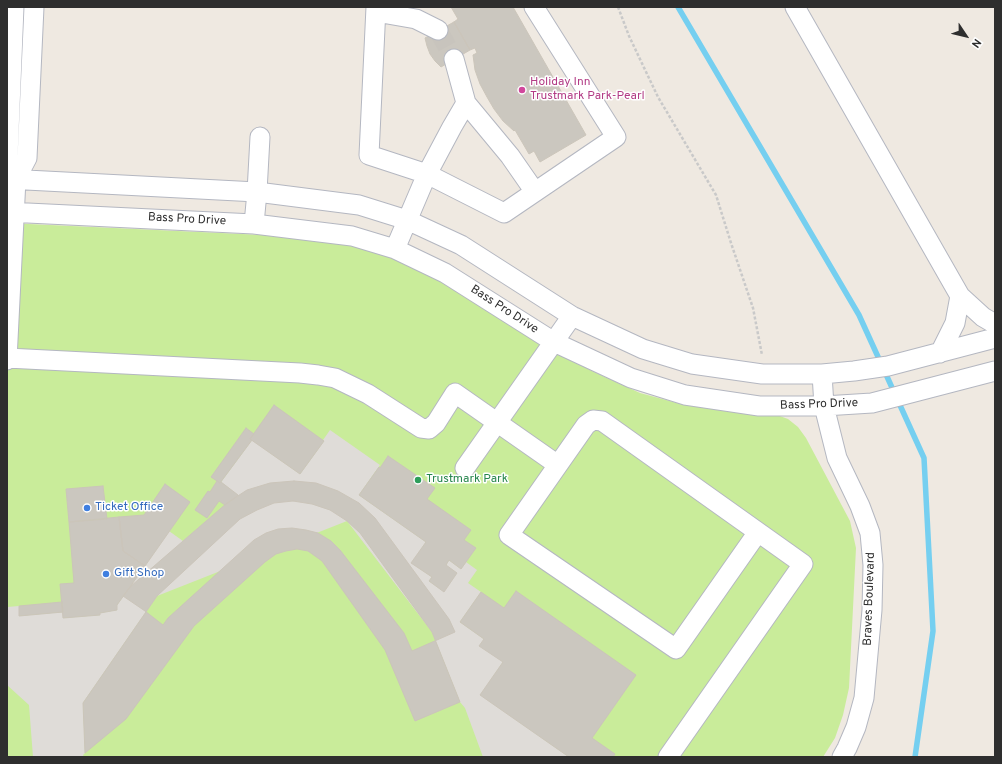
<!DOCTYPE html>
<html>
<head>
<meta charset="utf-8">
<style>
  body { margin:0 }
  #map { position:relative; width:1002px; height:764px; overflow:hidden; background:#efe9e1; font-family:Overpass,sans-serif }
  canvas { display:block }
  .frame { position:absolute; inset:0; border:8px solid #2e2e2e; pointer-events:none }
  .north { position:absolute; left:946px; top:16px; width:40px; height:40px; -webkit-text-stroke:3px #fff; paint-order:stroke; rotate:125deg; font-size:11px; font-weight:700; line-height:16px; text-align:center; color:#2e2e2e }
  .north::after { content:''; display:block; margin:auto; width:14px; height:18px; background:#2e2e2e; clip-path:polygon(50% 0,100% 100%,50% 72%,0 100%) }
</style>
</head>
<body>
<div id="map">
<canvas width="1002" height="764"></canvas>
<div class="frame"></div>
<div class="north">N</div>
</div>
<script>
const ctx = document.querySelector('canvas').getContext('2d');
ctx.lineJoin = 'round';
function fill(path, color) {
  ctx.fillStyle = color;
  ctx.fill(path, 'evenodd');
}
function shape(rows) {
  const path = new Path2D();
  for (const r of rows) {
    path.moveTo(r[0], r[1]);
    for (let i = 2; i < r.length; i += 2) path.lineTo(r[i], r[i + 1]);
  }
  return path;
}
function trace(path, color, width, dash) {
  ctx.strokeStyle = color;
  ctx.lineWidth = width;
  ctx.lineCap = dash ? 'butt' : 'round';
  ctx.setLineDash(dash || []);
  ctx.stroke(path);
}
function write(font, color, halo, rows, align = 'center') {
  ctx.font = font + ' Overpass,sans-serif';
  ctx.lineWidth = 3;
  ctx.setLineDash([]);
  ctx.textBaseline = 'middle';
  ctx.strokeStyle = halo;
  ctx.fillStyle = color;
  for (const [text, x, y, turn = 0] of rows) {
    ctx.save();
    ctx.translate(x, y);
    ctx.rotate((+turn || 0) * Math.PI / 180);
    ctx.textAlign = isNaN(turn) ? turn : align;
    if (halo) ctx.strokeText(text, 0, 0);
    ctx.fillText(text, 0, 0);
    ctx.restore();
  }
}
fill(shape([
  [7,223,306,237,357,245,411,263,509,324,592,371,640,393,681,404,777,415,788,419,798,427,806,438,850,521,856,548,849,688,843,715,835,738,823,757,7,757]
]), '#c9ec9a');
fill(shape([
  [330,430,380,465,359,495,426,542,412,563,432,577,429,581,444,591,446,565,449,560,461,569,466,562,477,570,468,583,481,592,460,622,484,639,503,662,481,695,569,757,483,757,465,708,460,702,432,632,347,521,157,596,83,703,85,753,83,755,84,757,33,757,29,705,7,685,7,607,19,606,19,616,63,612,63,618,100,615,100,613,117,610,117,605,169,531,183,541,237,495,221,482,252,440,300,474,324,441,323,440]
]), '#dfdcd8');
trace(shape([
  [678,7,859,315,924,458,933,631,915,757]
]), '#75cff0', 5.5);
const building = shape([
  [451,7,513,7,586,135,540,162,534,151,529,154,515,130,514,131,503,121,494,109,487,97,480,84,475,70,473,55,477,53,475,48,470,50,454,22,458,19,451,7],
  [454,22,470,50,441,67,435,61,430,54,427,46,425,38,454,22],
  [274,405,324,441,300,474,250,439,274,405],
  [246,428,254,434,250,439,252,440,220,483,211,477,246,428],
  [388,456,435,488,427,499,471,530,464,540,476,548,461,569,449,560,446,565,457,573,444,592,429,581,432,577,411,563,426,542,359,495,379,467,380,468,388,456],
  [217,481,220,483,221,482,238,495,235,498,225,505,219,501,207,518,195,510,208,491,210,492,217,481],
  [294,481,316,483,338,491,359,503,375,518,449,619,455,632,412,651,404,633,340,550,331,541,318,533,306,530,292,528,278,529,266,533,254,540,168,618,163,625,145,611,123,596,131,586,227,503,247,490,270,483,294,481],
  [165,484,190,502,145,566,123,551,119,517,144,515,165,484],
  [103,486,107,519,69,522,66,489,103,486],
  [293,501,312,504,330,510,347,521,360,533,432,632,460,702,415,721,385,650,322,561,308,551,297,549,286,551,276,554,265,562,194,626,126,719,85,753,83,703,157,596,240,519,257,510,274,503,293,501],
  [119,517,123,551,145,566,117,605,117,610,100,613,100,615,63,618,60,584,74,583,69,522,119,517],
  [516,591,636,675,592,738,615,754,613,757,569,757,480,695,503,662,479,646,484,639,460,622,481,592,504,608,516,591],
  [62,602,63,612,19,616,19,606,62,602]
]);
fill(building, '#cbc7bf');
trace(building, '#cbc5ba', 1);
trace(shape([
  [438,30,454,59]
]), '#c8c4bd', 19, [19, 10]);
const minor = shape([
  [14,7,8,157,16,179],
  [376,7,369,155,427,174,504,213,616,137,534,7],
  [795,7,960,296,983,317,995,324],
  [376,12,416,19,438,30],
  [454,59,466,103,510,156,535,192],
  [7,179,257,192,359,205,407,220,461,245,572,316,643,349,692,364,762,374,822,374,854,371,888,366,995,338],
  [7,212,254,224,352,236,395,249,445,273,554,342,631,378,685,395,759,406,824,406,872,403,995,371],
  [254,224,257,192,260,137],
  [395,249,427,174,452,127,466,103],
  [940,353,955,323,960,296],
  [7,358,300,373,318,375,335,378,368,394,421,428,429,429,436,423,455,393,558,465],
  [7,360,16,179,27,158,34,7],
  [822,374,824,406,837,458,860,506,870,533,873,565,872,610,864,698,856,727,847,748,842,757],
  [465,468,572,316],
  [668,757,803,564,758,532,602,421,593,420,586,425,509,535,676,649,758,532]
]);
trace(minor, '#b4b7c1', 21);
trace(shape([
  [618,7,629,36,658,97,716,195,731,243,753,308,762,355]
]), '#c9c9c9', 2.5, [3, 2]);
trace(minor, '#fff', 19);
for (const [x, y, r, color] of [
  [522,90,4,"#d1479c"],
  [418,480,4,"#2e9e5b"],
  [87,508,4,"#3f7fe0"],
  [106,574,4,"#3f7fe0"]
]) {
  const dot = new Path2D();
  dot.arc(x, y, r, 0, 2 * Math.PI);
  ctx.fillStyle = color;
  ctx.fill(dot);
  trace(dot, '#fff', 1.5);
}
write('12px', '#b23c85', '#fff', [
  ["Holiday Inn",530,83],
  ["Trustmark Park-Pearl",530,97]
], 'left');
write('12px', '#2e2e2e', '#fff', [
  ["Bass Pro Drive",187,220,3],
  ["Bass Pro Drive",504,310,33],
  ["Bass Pro Drive",819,405,-2],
  ["Braves Boulevard",870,599,-88]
]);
write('12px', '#27864d', '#fff', [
  ["Trustmark Park",426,480]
], 'left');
write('12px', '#366cbe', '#fff', [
  ["Ticket Office",95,508],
  ["Gift Shop",114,574]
], 'left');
</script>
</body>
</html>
